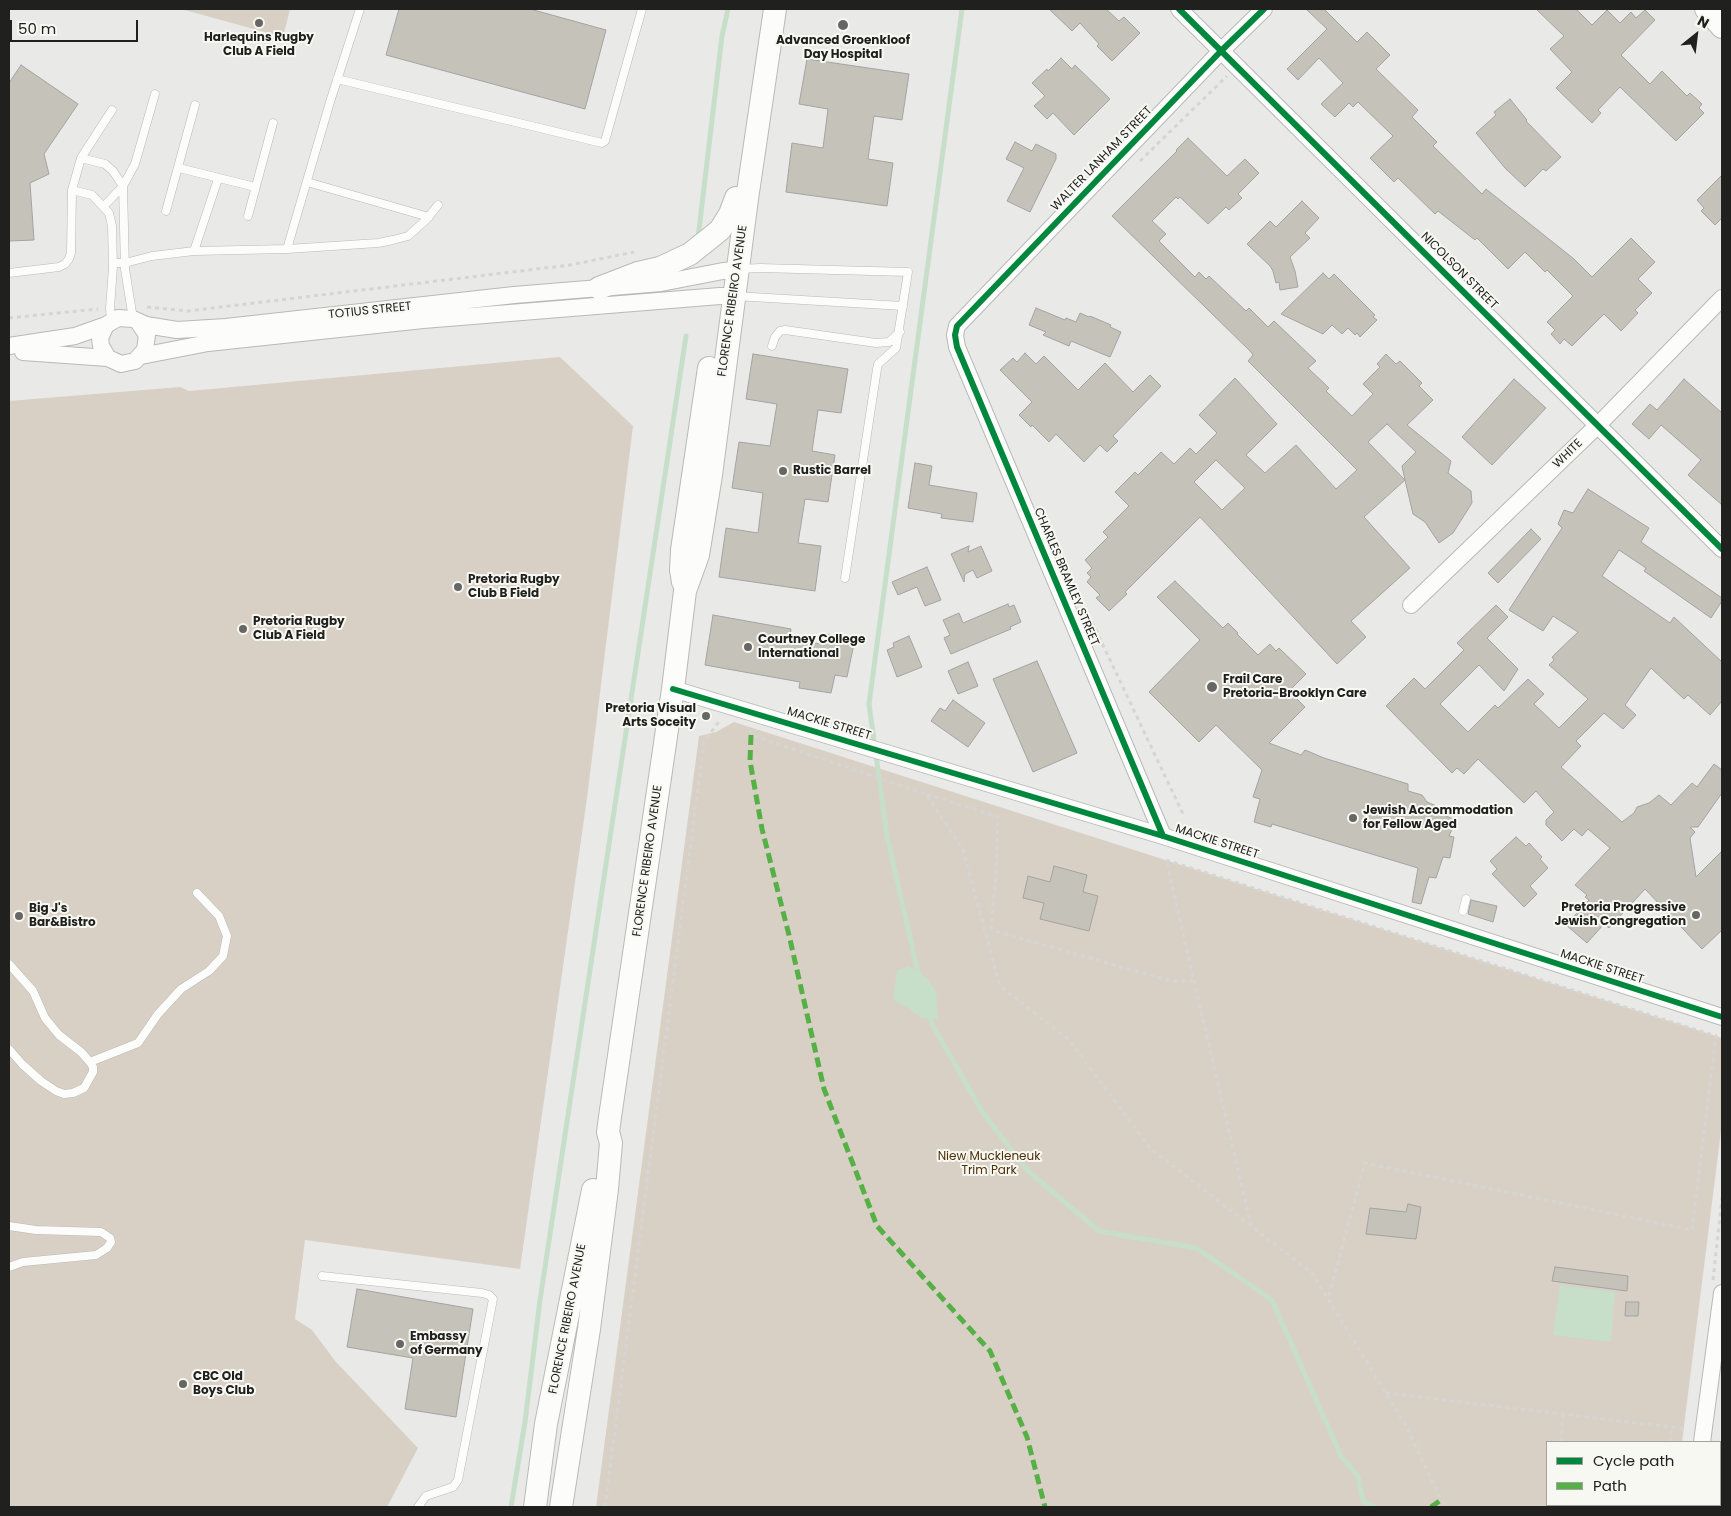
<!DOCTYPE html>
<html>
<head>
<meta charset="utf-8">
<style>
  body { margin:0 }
  #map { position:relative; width:1731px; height:1516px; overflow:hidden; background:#e9e9e7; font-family:Poppins,sans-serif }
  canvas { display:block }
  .frame { position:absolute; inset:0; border:10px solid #20201f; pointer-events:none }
  .legend { position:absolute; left:1546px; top:1441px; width:175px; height:65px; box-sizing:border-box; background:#f8f8f3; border:1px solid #a2a29e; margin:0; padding:6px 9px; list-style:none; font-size:15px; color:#20201f }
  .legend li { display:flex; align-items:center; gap:10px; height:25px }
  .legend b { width:25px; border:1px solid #a2a29e }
  .north { position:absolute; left:1671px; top:10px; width:50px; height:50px; -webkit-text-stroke:4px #f8f8f3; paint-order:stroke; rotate:29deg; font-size:14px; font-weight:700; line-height:20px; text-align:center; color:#20201f }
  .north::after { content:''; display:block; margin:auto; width:18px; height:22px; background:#20201f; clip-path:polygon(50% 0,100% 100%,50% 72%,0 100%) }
  .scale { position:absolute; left:10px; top:20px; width:128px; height:22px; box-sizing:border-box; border:2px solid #20201f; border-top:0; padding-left:6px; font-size:15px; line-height:18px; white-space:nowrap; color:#20201f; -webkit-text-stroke:4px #f8f8f3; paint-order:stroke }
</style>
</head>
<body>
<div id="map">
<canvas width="1731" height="1516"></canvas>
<div class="frame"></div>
<ul class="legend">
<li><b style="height:6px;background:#00873e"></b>Cycle path</li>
<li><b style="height:6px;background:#55b145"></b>Path</li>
</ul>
<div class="north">N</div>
<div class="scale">50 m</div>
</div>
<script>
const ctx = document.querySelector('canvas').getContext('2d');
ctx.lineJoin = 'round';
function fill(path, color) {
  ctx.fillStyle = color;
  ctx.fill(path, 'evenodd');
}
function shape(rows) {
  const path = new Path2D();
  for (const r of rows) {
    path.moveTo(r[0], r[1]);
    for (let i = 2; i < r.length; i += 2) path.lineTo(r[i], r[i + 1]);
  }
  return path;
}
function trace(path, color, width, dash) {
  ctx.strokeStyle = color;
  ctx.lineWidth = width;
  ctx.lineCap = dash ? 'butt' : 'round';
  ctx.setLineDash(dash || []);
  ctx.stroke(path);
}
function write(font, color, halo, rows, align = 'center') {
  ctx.font = font + ' Poppins,sans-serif';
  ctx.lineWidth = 4;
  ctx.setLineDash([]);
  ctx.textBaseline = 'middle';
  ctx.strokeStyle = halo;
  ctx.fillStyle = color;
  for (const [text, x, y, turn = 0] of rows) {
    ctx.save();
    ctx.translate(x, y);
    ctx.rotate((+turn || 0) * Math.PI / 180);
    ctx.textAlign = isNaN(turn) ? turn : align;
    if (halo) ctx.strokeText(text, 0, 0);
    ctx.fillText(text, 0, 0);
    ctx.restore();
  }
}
fill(shape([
  [181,9,290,9,283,37],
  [560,357,633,426,587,798,520,1269,305,1240,295,1319,312,1330,336,1362,418,1448,387,1507,9,1507,9,401,180,387,189,391],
  [734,722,1722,1038,1722,1123,1682,1442,1547,1442,1547,1505,1674,1505,1674,1507,596,1507,699,736,716,732]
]), '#d9d0c5');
fill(shape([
  [909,966,928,979,936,992,938,1019,921,1018,910,1009,893,1000,897,971],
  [1560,1285,1615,1292,1611,1342,1553,1335]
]), '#c7dec9');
trace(shape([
  [698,238,722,36,728,9],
  [919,977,887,836,869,704,962,9],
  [929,1014,933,1026,983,1113,1028,1171,1099,1231,1196,1248,1272,1300,1341,1456,1358,1476,1363,1501,1374,1507],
  [511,1507,525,1422,540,1300,686,336]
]), '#c7dec9', 5);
const building = shape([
  [399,9,530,9,606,30,585,109,386,55,399,9],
  [1049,9,1106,9,1119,21,1124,17,1140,33,1112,61,1097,46,1099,44,1080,23,1072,31,1049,9],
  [1306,9,1324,9,1357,42,1367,32,1390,55,1376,69,1418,110,1412,117,1437,142,1433,146,1482,194,1486,189,1574,259,1592,277,1631,238,1655,262,1638,279,1652,293,1635,310,1638,313,1621,331,1604,314,1572,346,1564,339,1560,344,1551,334,1555,330,1547,322,1573,296,1547,270,1545,272,1525,252,1508,269,1477,238,1475,240,1438,211,1435,214,1398,178,1394,182,1370,158,1393,136,1358,102,1353,107,1349,103,1335,117,1321,104,1343,83,1319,58,1298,80,1287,69,1327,29,1306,9],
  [1536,9,1576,9,1592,25,1607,10,1620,23,1631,12,1636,18,1645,10,1655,20,1621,55,1650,84,1662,71,1687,96,1690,93,1702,104,1699,108,1704,113,1676,141,1620,87,1598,110,1601,113,1592,123,1556,88,1572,72,1550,49,1564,36,1536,9],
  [1061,58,1072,69,1075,65,1110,99,1074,135,1053,113,1047,119,1034,106,1045,96,1032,83,1047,69,1048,71,1061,58],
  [807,59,909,74,902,120,874,116,868,159,893,163,887,206,786,192,792,143,823,148,828,109,799,104,807,59],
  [21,65,78,104,44,154,49,174,30,183,34,240,9,241,9,83,21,65],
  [1510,99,1527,120,1526,121,1561,157,1546,171,1543,169,1525,187,1505,168,1476,133,1496,115,1494,112,1510,99],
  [1188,138,1227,176,1245,159,1259,173,1238,194,1242,198,1229,210,1226,207,1208,224,1180,197,1178,199,1176,197,1152,221,1166,234,1159,241,1195,277,1199,272,1206,279,1209,276,1246,311,1249,308,1268,327,1274,321,1316,361,1308,368,1329,388,1326,391,1352,416,1373,394,1363,384,1380,367,1377,364,1386,354,1396,364,1400,361,1422,383,1419,386,1433,400,1407,425,1451,461,1448,473,1471,491,1472,503,1453,533,1439,543,1425,522,1413,514,1405,480,1364,517,1410,568,1351,621,1366,637,1337,664,1200,517,1125,592,1127,594,1109,611,1096,598,1100,595,1087,582,1091,577,1087,573,1092,568,1085,560,1108,537,1103,532,1129,506,1115,492,1135,472,1138,475,1161,452,1174,464,1190,448,1196,454,1217,433,1199,415,1235,378,1277,424,1246,455,1265,473,1296,445,1336,489,1357,470,1248,361,1253,355,1251,352,1112,216,1177,151,1176,150,1188,138],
  [1387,424,1416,452,1402,466,1405,480,1368,442,1387,424],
  [1216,460,1245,488,1222,510,1194,482,1216,460],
  [1015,142,1032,151,1036,144,1056,154,1056,159,1030,212,1007,201,1024,168,1006,159,1015,142],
  [1722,175,1722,218,1715,225,1701,211,1704,208,1697,200,1722,175],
  [1302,201,1319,218,1305,233,1310,238,1290,257,1295,271,1298,287,1280,290,1279,282,1276,283,1273,271,1270,266,1247,244,1270,221,1276,227,1302,201],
  [1323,273,1329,279,1334,274,1375,315,1373,317,1377,320,1360,337,1357,333,1355,335,1348,328,1342,334,1332,325,1323,334,1281,314,1323,273],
  [1036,308,1065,320,1066,318,1076,322,1080,313,1089,317,1090,316,1111,325,1110,327,1121,332,1110,357,1071,341,1069,346,1043,335,1046,332,1029,325,1036,308],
  [1025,353,1036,364,1044,356,1078,390,1105,363,1133,392,1150,375,1161,386,1113,436,1118,441,1107,452,1100,445,1084,462,1056,434,1049,442,1032,425,1031,427,1019,415,1032,402,1000,370,1013,358,1017,362,1025,353],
  [753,354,848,369,841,413,818,410,812,451,835,455,828,502,805,499,798,543,821,546,815,591,719,577,726,528,758,533,763,493,732,488,739,442,770,446,777,404,746,399,753,354],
  [1514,379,1546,408,1492,465,1462,437,1514,379],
  [1684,379,1722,413,1722,505,1688,475,1701,460,1661,425,1649,439,1632,424,1650,404,1657,410,1684,379],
  [915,463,932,466,929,485,977,493,973,522,941,518,942,514,908,508,915,463],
  [1588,489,1649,528,1641,542,1722,598,1722,601,1711,618,1644,571,1646,568,1619,550,1602,576,1670,623,1674,617,1722,662,1722,701,1710,715,1688,695,1684,699,1651,668,1625,705,1636,715,1623,729,1604,713,1576,741,1581,746,1561,767,1622,822,1634,813,1637,807,1649,803,1659,795,1671,805,1692,783,1697,787,1714,764,1722,770,1722,793,1698,827,1690,827,1695,832,1690,838,1696,877,1722,851,1722,930,1702,949,1645,889,1609,928,1604,924,1587,943,1566,925,1589,900,1585,897,1587,895,1575,885,1610,848,1588,829,1582,836,1574,829,1562,841,1546,825,1546,820,1554,812,1536,791,1524,803,1478,759,1464,774,1457,768,1452,773,1386,706,1414,678,1425,689,1464,650,1457,643,1496,605,1508,617,1487,638,1518,669,1504,691,1479,665,1440,704,1468,732,1495,705,1498,708,1528,679,1544,694,1534,704,1559,728,1588,699,1549,665,1554,660,1552,657,1578,632,1553,616,1543,631,1509,610,1562,528,1558,524,1564,510,1573,513,1588,489],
  [1531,529,1541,539,1498,583,1488,573,1531,529],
  [969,546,968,552,981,546,992,571,977,578,973,570,965,574,964,582,951,554,969,546],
  [927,567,941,600,925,606,917,587,898,595,892,582,927,567],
  [1175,581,1223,628,1228,623,1238,633,1237,634,1258,655,1270,644,1276,651,1279,648,1306,674,1289,691,1305,707,1269,743,1301,755,1305,750,1324,758,1408,784,1408,791,1422,795,1427,802,1439,807,1446,816,1456,820,1449,836,1454,837,1450,858,1443,857,1436,878,1429,877,1421,904,1412,902,1418,868,1272,824,1271,827,1254,822,1260,799,1253,797,1262,770,1216,725,1199,742,1149,692,1200,640,1157,597,1175,581],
  [1008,604,1009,607,1014,605,1021,622,1010,627,1011,629,951,654,944,638,950,635,943,620,959,613,963,623,1008,604],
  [713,615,791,629,790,638,825,645,827,634,855,639,847,677,835,675,831,693,799,688,800,682,705,665,713,615],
  [909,636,922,667,897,677,887,650,894,647,893,643,909,636],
  [1037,661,1077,753,1033,772,993,679,1037,661],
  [968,662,978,686,958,694,948,671,968,662],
  [953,700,985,723,968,747,931,721,940,708,945,711,953,700],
  [1516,837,1526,846,1529,843,1542,857,1540,859,1548,868,1530,886,1537,894,1524,907,1492,874,1497,869,1490,861,1516,837],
  [1054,866,1087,875,1083,892,1098,896,1089,931,1040,919,1044,903,1023,898,1028,876,1050,882,1054,866],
  [1471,900,1497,906,1493,922,1468,914,1471,900],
  [1408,1204,1421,1207,1416,1239,1366,1234,1370,1208,1406,1212,1408,1204],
  [1555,1267,1628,1276,1627,1291,1552,1281,1555,1267],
  [357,1289,473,1309,456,1417,405,1409,413,1358,347,1347,357,1289],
  [1626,1302,1639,1302,1638,1316,1625,1316,1626,1302]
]);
fill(building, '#c5c2ba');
trace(building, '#a3a3a2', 1);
const lane = shape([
  [337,79,602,143,605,141,642,9],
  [81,158,105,164,113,171,123,186,125,269,133,319],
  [179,168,255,187],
  [307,182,429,217],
  [72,190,92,195,109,213,112,226,113,267,110,308,111,320],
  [104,206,123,186,135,164,155,94],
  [166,211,195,105],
  [248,216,273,123],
  [287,249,378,243,393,240,408,236,426,220,438,205],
  [194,251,218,179],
  [113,263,125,263,152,256,194,251,287,249,330,102,360,9],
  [739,269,760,268,908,272,896,348,878,364,877,369,845,578],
  [9,273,59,267,65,264,69,259,71,253,72,190,81,158,112,110],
  [735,296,903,306],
  [772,346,775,337,780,331,785,330,876,343,889,342,900,332],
  [1463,911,1466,899],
  [9,964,33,991,45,1018,59,1035,81,1052,90,1062,93,1067,93,1072,84,1088,73,1093,64,1094,56,1091,41,1081,22,1064,9,1049],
  [90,1062,138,1043,158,1014,181,989,209,971,223,956,227,936,219,916,197,893],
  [9,1226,36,1230,101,1232,110,1238,111,1242,107,1248,96,1255,23,1262,9,1267],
  [322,1276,482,1293,489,1295,493,1299,458,1480,453,1487,426,1496,418,1507]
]);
const street = shape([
  [1179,9,1722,549],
  [106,325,100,338,101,346,108,358,121,364,135,361,145,350,147,335,139,323],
  [9,346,75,336,106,325,118,318,133,319,146,325,177,330,226,327,514,295,661,283,723,271,737,270],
  [23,352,108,358],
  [141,356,208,343,423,320,720,296,733,296],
  [1411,605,1598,425,1722,298],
  [673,689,1163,836,1722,1017],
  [1163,836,957,347,955,335,957,326,1221,51,1264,9],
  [1702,1442,1722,1293],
  [1693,1507,1693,1505]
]);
const secondary = shape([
  [1706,9,1722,27],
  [599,288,638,273,660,268,690,254,720,230,730,214,736,198],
  [683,582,681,570,682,550,709,368],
  [535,1507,546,1424,593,1190],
  [561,1507,589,1329,607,1189,611,1143,608,1132,610,1117,673,689,685,591,698,555,711,475,747,199,775,9]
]);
trace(lane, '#b9b9b7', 9);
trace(street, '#b9b9b7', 18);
trace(secondary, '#b9b9b7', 24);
trace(shape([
  [1140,161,1227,76],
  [147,307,188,311,570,265,634,252],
  [9,318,98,309],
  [1092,622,1183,814],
  [751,730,751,735,926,794,963,850,1000,986,1068,1039,1151,1149,1312,1273,1405,1424,1441,1500,1447,1507],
  [927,794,998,817,996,874,991,928,998,932,1171,981,1194,981],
  [1251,1226,1166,860,1716,1036,1692,1230,1365,1163,1328,1299],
  [1713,1280,1722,1198],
  [1386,1393,1687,1429],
  [1561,1442,1563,1414],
  [1670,1442,1672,1427],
  [605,1507,704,742,720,720],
  [1556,1507,1557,1505],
  [1662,1507,1663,1505]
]), '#d5d5d3', 3, [4, 4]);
trace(lane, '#fcfcfb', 8);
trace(street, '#fcfcfb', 16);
trace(secondary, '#fcfcfb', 22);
trace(shape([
  [751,735,750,761,762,829,789,935,824,1089,877,1226,990,1351,1027,1437,1045,1507],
  [1431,1507,1441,1500]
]), '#55b145', 5, [10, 5]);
trace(shape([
  [1179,9,1722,549],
  [673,689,1163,836,1722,1017],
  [1163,836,957,347,955,335,957,326,1221,51,1264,9]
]), '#00873e', 6);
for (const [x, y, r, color] of [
  [259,23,5,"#666665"],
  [843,25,6,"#666665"],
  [783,471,5,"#666665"],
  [458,587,5,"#666665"],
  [243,629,5,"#666665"],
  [748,647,5,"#666665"],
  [1212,687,6,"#666665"],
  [706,716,5,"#666665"],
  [1353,818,5,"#666665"],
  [1696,915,5,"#666665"],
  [19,916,5,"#666665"],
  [400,1344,5,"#666665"],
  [183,1384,5,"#666665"]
]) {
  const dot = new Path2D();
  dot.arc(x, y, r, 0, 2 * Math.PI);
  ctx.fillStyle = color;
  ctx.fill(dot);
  trace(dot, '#f8f8f3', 2);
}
write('bold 12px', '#20201f', '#f8f8f3', [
  ["Harlequins Rugby",259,38,"center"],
  ["Club A Field",259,52,"center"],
  ["Advanced Groenkloof",843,41,"center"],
  ["Day Hospital",843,55,"center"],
  ["Rustic Barrel",793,471],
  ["Pretoria Rugby",468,580],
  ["Club B Field",468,594],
  ["Pretoria Rugby",253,622],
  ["Club A Field",253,636],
  ["Courtney College",758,640],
  ["International",758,654],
  ["Frail Care",1223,680],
  ["Pretoria-Brooklyn Care",1223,694],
  ["Pretoria Visual",696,709,"right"],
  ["Arts Soceity",696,723,"right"],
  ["Jewish Accommodation",1363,811],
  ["for Fellow Aged",1363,825],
  ["Pretoria Progressive",1686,908,"right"],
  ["Jewish Congregation",1686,922,"right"],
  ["Big J's",29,909],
  ["Bar&Bistro",29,923],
  ["Embassy",410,1337],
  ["of Germany",410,1351],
  ["CBC Old",193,1377],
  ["Boys Club",193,1391]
], 'left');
write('12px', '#20201f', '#f8f8f3', [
  ["WALTER LANHAM STREET",1102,159,-46],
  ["NICOLSON STREET",1459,271,45],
  ["FLORENCE RIBEIRO AVENUE",733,301,-82],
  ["TOTIUS STREET",370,311,-6],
  ["WHITE",1568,454,-44],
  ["CHARLES BRAMLEY STREET",1066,577,67],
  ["MACKIE STREET",829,724,17],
  ["MACKIE STREET",1217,842,18],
  ["FLORENCE RIBEIRO AVENUE",648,861,-82],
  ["MACKIE STREET",1602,967,18],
  ["FLORENCE RIBEIRO AVENUE",568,1319,-79]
]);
write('12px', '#4b3008', '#f8f8f3', [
  ["Niew Muckleneuk",989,1157],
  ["Trim Park",989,1171]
]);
</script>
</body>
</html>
